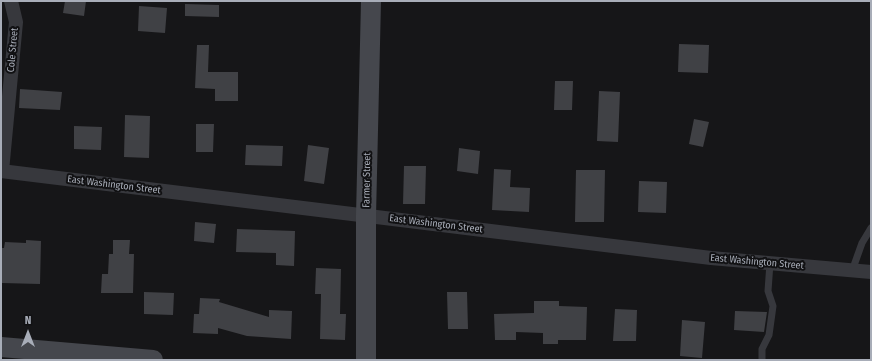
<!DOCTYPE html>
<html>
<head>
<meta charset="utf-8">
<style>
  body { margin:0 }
  #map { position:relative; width:872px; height:361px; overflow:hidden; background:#161618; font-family:"Fira Sans Condensed",sans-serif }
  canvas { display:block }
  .frame { position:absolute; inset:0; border:2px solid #a8adb8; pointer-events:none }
  .north { position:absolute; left:8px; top:313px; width:40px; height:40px; -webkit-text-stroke:3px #111113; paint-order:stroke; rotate:0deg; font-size:11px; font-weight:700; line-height:16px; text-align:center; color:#a8adb8 }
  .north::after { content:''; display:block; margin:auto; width:14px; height:18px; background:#a8adb8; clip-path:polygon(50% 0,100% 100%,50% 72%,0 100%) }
</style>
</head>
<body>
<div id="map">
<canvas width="872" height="361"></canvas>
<div class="frame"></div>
<div class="north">N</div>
</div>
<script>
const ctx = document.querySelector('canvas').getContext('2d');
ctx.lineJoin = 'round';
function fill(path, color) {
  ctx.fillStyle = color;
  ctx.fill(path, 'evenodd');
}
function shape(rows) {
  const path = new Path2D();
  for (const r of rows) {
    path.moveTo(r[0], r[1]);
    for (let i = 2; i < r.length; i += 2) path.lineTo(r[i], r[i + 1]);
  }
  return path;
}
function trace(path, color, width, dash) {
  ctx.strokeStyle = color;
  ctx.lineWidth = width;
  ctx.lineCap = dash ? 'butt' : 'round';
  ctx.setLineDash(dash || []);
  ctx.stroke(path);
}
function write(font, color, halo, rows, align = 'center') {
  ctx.font = font + ' "Fira Sans Condensed",sans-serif';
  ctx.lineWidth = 4;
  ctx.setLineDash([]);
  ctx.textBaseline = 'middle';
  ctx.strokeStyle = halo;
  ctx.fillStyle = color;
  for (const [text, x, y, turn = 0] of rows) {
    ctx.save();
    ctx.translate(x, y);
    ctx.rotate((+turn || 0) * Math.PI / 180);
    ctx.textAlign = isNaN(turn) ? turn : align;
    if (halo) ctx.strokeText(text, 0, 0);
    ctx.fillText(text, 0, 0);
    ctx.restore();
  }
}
fill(shape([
  [65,1,86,1,84,16,63,13],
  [185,4,219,5,219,17,185,16],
  [139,6,167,8,165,33,138,31],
  [679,44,709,45,708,73,678,72],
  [197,45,209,45,208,72,238,72,238,101,215,101,215,89,195,88],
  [555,81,573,81,572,110,554,110],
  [20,89,62,92,60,110,19,108],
  [599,91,620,92,618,142,597,141],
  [125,115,150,116,149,158,124,157],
  [694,119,709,122,703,147,689,144],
  [196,124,214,124,213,152,196,152],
  [74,126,102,127,101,150,74,149],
  [246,145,283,146,282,166,245,165],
  [308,145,329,148,324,184,304,181],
  [459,148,480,151,478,174,457,171],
  [404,166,426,166,425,204,403,204],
  [494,169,511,170,510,187,530,188,529,212,492,210],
  [576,170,605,170,604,222,575,222],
  [639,181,667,182,666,213,638,212],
  [195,222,216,224,214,243,194,241],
  [237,229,295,231,294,266,276,265,276,253,236,252],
  [26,240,41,241,40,284,2,283,1,248,4,248,5,242,26,243],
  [113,240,130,240,129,254,134,254,133,293,101,293,102,274,108,274,109,254,113,254],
  [316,268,341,269,340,314,346,314,345,340,320,339,321,294,315,294],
  [144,292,174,293,173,315,144,314],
  [447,292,467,292,468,329,448,329],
  [200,298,220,299,219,302,269,317,269,310,292,311,291,339,247,336,218,328,218,334,193,333,194,314,199,314],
  [534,301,559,301,559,306,587,307,586,340,558,340,558,344,543,344,543,333,516,332,516,340,495,340,494,314,534,313],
  [615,309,637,310,636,341,613,341],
  [735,311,767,312,764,332,734,330],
  [682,320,705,322,702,358,680,356]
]), '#404145');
trace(shape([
  [852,271,862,243,871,228],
  [762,360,762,349,769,335,773,306,768,291,770,263]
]), '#37383d', 7);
trace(shape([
  [1,171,711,258,871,272],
  [2,171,16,22,11,1]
]), '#37383d', 14);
trace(shape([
  [1,347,153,360],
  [366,360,366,216,371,1]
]), '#45474d', 20);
write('10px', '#a8adb8', '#111113', [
  ["Cole Street",13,50,-85],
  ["Farmer Street",367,180,-89],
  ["East Washington Street",114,185,7],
  ["East Washington Street",436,224,7],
  ["East Washington Street",757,262,5]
]);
</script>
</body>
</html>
